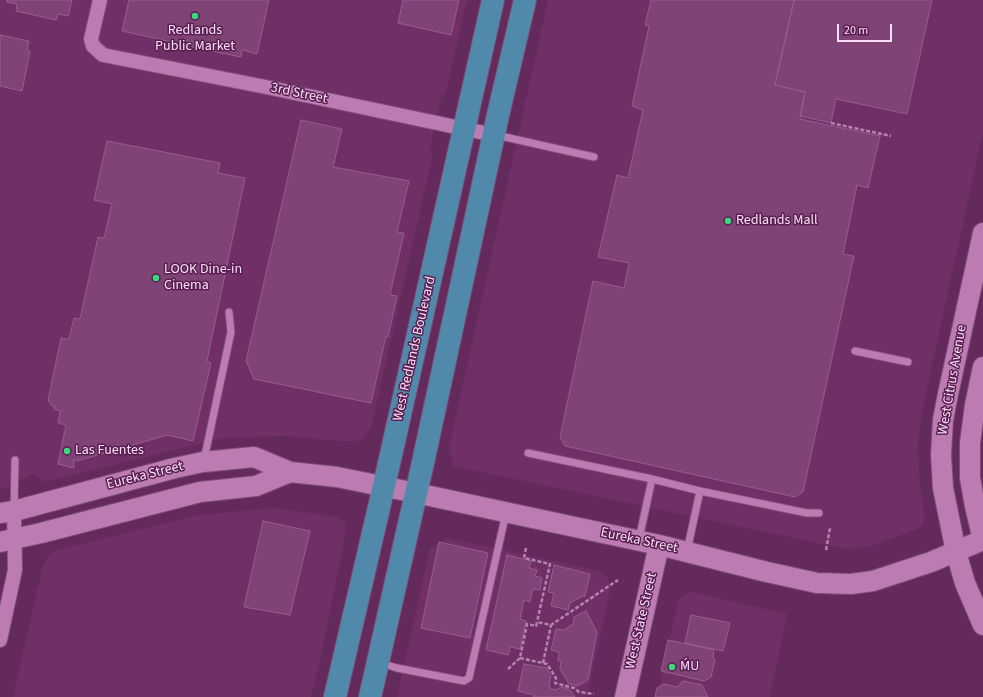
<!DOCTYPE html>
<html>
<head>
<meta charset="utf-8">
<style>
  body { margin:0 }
  #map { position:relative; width:983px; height:697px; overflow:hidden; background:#642a5b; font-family:"Source Sans 3",sans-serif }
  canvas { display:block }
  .scale { position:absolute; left:837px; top:24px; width:55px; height:18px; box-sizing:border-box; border:2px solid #fcdff6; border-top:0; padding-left:5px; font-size:12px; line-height:14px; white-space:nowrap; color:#fcdff6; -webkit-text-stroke:3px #581f50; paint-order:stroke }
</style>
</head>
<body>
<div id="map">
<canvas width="983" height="697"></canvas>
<div class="scale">20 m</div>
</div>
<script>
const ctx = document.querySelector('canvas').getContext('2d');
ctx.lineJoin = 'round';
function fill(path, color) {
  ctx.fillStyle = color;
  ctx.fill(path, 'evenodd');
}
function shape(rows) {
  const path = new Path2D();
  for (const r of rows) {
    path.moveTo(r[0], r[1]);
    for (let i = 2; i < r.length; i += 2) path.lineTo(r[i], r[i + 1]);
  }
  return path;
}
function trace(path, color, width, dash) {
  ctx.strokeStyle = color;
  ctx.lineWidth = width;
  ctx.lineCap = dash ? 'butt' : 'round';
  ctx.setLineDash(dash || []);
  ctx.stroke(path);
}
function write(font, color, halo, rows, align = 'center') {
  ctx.font = font + ' "Source Sans 3",sans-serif';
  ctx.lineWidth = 3;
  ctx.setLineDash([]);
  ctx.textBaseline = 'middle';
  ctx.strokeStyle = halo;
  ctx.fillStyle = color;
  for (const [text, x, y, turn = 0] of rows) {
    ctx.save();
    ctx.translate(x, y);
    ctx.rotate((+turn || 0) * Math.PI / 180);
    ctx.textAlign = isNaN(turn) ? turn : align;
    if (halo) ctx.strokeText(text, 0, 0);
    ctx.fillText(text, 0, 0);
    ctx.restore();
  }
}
fill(shape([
  [0,0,467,0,446,92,441,98,430,148,433,154,371,428,363,439,353,442,284,436,223,438,45,482,33,474,0,490],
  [548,0,983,0,983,132,922,411,918,446,920,485,925,520,920,528,871,546,846,549,453,466,449,447],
  [276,508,336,517,345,523,346,532,320,661,311,697,13,697,43,565,48,556,53,551,198,515],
  [447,538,600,571,608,578,610,590,587,697,397,697,430,548],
  [693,592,787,614,770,697,657,697,678,602,684,594]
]), '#702f67');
const building = shape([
  [7,0,72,0,68,16,58,14,56,20,16,11,17,4,7,2,7,0],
  [129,0,269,0,257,54,242,50,241,57,192,47,193,42,182,40,181,44,122,31,129,0],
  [403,0,459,0,451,35,398,23,403,0],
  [651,0,794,0,775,85,805,92,800,119,880,136,868,188,857,185,843,254,854,256,803,492,795,497,565,446,560,437,593,281,624,288,629,263,598,257,617,175,628,178,643,110,632,106,649,26,645,25,651,0],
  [794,0,932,0,907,114,836,99,831,123,800,116,805,92,775,85,794,0],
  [0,35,29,41,27,50,30,51,22,91,0,86,0,35],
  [301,120,342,129,333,167,409,181,397,232,404,233,390,295,397,296,388,337,386,336,371,403,254,379,246,361,301,120],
  [107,141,220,163,218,173,245,178,207,361,211,363,193,441,167,435,77,461,74,459,74,468,58,464,66,425,58,423,60,411,54,409,55,406,52,406,48,400,61,338,69,339,74,318,80,319,98,237,104,238,112,204,94,200,107,141],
  [263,521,310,531,290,615,244,607,263,521],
  [439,542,488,553,470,638,421,628,439,542],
  [507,555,531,561,529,568,537,570,535,576,542,578,540,590,533,589,530,602,524,600,520,619,526,621,520,649,510,647,508,655,486,650,507,555],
  [554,565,590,574,585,596,582,596,570,603,568,610,551,606,554,593,548,592,554,565],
  [586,611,597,632,588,680,578,686,569,684,560,669,561,661,558,661,559,652,551,650,556,629,564,630,573,624,574,617,586,611],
  [691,615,730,623,723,651,685,643,691,615],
  [668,640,714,650,713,657,715,660,711,677,704,681,661,671,668,640],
  [524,664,547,668,551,676,549,684,550,688,555,690,562,687,569,689,575,697,533,697,534,695,518,691,524,664],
  [683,681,702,685,708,697,655,697,657,688,664,684,677,687,683,681]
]);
fill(building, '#804376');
trace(building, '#9a5b8f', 1);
const lane = shape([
  [496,135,594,157],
  [855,351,908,362],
  [528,453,652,479,700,491,807,513,819,513],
  [204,460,231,332,229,312],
  [14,510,15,460],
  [639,539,652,479],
  [687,551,700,491],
  [380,663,397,668,464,681,469,678,506,513]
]);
const street = shape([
  [100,0,91,39,93,46,103,55,271,88,494,135],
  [0,640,15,570,14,511]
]);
const secondary = shape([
  [983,233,948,394,943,420,941,455,943,488,956,552,965,583,983,625],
  [0,513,14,511,175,468,203,462,254,457,290,472,337,477,416,493,659,545,767,572,817,583,851,584,873,581,931,562,983,540,975,506,970,478,970,443,975,405,983,367],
  [0,542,41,533,200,492,256,486,290,472],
  [625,697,659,545]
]);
const primary = shape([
  [335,697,384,486,493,0],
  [370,697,424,458,498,115,525,0]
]);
trace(lane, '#7d4c77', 9);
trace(street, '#7d4c77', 16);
trace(secondary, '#7d4c77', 22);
trace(primary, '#7d4c77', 24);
trace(shape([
  [831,123,891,136],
  [526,548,524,558,550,564,537,622],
  [826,550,830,528],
  [520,658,547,664,556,678,555,683,574,688,579,692,594,694],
  [543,663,551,625],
  [508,669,520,658,527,624,536,626,537,622,551,625,618,580]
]), '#b287ab', 2.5, [4, 2]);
trace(lane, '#bd7cb1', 7);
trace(street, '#bd7cb1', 14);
trace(secondary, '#bd7cb1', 20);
trace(primary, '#5189ab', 22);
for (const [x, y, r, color] of [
  [195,16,4,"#39d87f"],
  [728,221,4,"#39d87f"],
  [156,278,4,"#39d87f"],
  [67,451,4,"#39d87f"],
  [672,667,4,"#39d87f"]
]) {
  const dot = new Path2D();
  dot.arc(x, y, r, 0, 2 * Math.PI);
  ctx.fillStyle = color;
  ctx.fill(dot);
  trace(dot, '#581f50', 1.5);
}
write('14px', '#fcdff6', '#581f50', [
  ["Redlands",195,31,"center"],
  ["Public Market",195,47,"center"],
  ["Redlands Mall",736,221],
  ["LOOK Dine-in",164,270],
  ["Cinema",164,286],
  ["Las Fuentes",75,451],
  ["ḾU",680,667]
], 'left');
write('14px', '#fcdff6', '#581f50', [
  ["3rd Street",299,94,12],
  ["West Redlands Boulevard",415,349,-77],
  ["West Citrus Avenue",953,380,-80],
  ["Eureka Street",145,476,-14],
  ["Eureka Street",639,541,12],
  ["West State Street",642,621,-77]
]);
</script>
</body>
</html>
